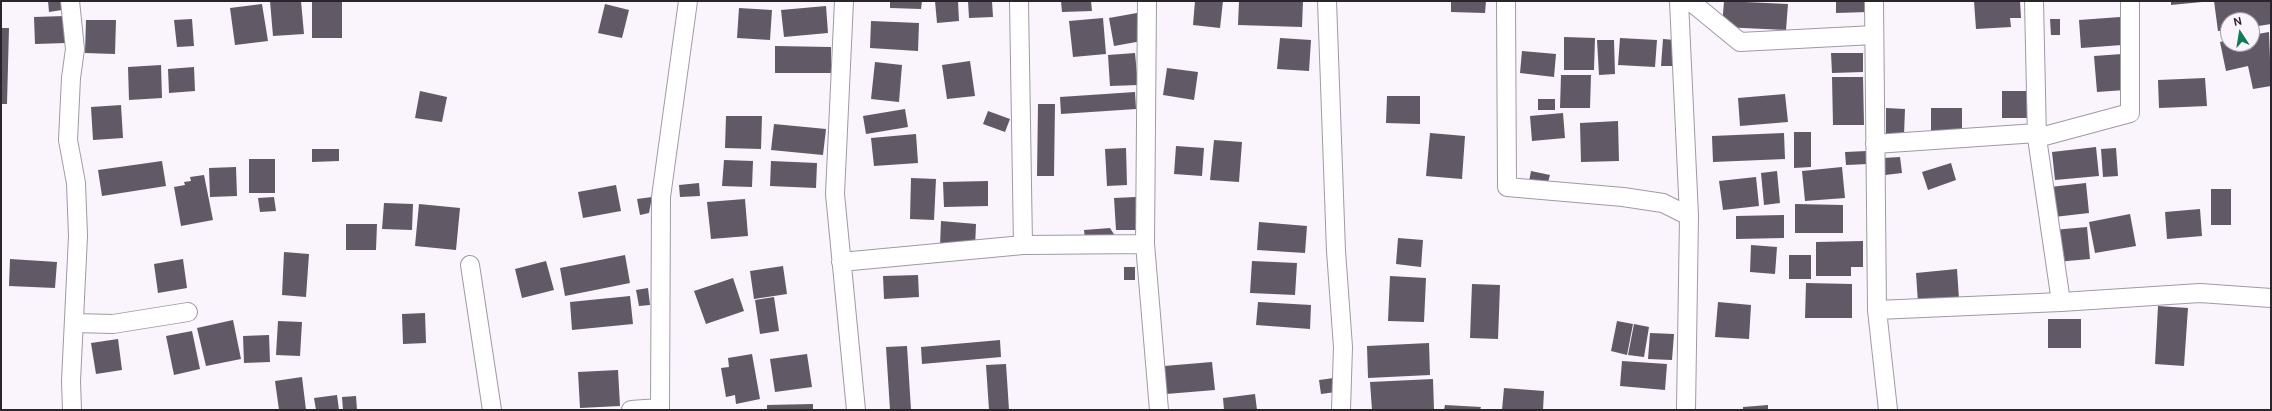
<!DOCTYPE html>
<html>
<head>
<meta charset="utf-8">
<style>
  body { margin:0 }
  #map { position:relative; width:2272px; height:411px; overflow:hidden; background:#faf4fd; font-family:"DM Sans",sans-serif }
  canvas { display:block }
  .frame { position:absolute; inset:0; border:2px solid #29252b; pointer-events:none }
  .north { position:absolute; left:2220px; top:12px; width:40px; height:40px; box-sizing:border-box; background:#faf4fd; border:1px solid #a6a1a9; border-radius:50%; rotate:348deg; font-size:11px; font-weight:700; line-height:16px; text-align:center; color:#29252b }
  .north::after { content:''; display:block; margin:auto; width:14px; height:18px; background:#107b55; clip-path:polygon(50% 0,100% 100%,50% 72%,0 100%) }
</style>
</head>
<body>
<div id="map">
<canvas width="2272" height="411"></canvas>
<div class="frame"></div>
<div class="north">N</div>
</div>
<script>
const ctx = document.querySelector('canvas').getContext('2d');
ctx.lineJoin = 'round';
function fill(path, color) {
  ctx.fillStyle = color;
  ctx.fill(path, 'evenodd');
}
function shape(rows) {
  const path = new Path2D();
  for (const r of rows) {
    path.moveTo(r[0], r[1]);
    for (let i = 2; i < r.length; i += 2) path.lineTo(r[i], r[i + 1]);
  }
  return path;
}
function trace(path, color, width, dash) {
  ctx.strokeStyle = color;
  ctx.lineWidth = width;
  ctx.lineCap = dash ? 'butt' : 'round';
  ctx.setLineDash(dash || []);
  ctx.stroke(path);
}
fill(shape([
  [48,1,61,1,62,10,49,12],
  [270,1,301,1,304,34,273,36],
  [312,1,342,1,342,38,312,38],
  [890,1,922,1,921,9,890,8],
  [935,1,958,1,959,21,937,23],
  [968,1,992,1,993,17,969,18],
  [1061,1,1091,1,1092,11,1062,12],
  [1195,1,1223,1,1220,28,1193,25],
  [1239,1,1303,1,1302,27,1238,25],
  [1451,1,1486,1,1485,13,1451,12],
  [1724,1,1788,4,1786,30,1722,27],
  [1836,1,1867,1,1868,12,1836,13],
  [1974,1,2020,1,2021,18,2010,18,2011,27,1976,29],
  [2171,1,2201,1,2202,2,2171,5],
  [2214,1,2271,1,2271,24,2252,27,2252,20,2228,20,2228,30,2218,31],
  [262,4,268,41,235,45,230,8],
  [605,4,629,10,622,38,598,33],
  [826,6,828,33,784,37,781,10],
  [739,8,772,10,770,40,737,38],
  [1137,13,1142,41,1114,46,1109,18],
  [65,16,66,43,35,44,34,17],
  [2120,17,2122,45,2081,48,2079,20],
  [1103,18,1106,54,1073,57,1069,21],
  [192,19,194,46,177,47,174,20],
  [2050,19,2060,19,2060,35,2051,35],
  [86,20,116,20,115,54,85,53],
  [871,21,919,23,918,51,870,48],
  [1,28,9,28,7,104,1,104],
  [2269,32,2271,86,2253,89,2248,66,2226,71,2220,42,2228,40,2228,44,2252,44,2252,35],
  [1564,37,1595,38,1594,70,1564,70],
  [1280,38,1311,40,1309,71,1277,69],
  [1620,38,1657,40,1655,67,1618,65],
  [1663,39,1675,40,1674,66,1661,66],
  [1597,40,1614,40,1615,74,1599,75],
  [775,46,831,47,831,73,775,73],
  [1522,51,1556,54,1554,77,1520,73],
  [1135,53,1138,85,1110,86,1108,55],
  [1831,53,1863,53,1863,72,1832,73],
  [2122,54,2125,90,2097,92,2094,56],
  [970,61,975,96,947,99,942,65],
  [875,62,902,65,899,102,871,99],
  [161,65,162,98,129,100,128,67],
  [194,67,195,91,169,93,168,69],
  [1167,68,1198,72,1194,100,1163,95],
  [1561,75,1591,75,1590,108,1560,108],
  [1832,77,1863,77,1864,125,1833,125],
  [2205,78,2207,106,2159,108,2158,80],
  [420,91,447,97,442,122,415,118],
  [2002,91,2031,91,2030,118,2002,118],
  [1135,92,1136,109,1061,114,1060,97],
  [1785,94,1788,122,1740,126,1738,98],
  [1387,96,1420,96,1420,124,1386,123],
  [1538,99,1555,99,1555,110,1538,110],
  [1038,104,1055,104,1054,176,1037,176],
  [121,105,123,138,93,140,91,107],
  [1886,108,1905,109,1904,135,1886,135],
  [1931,108,1962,108,1962,131,1931,131],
  [905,109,908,127,866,134,863,116],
  [988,111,1010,119,1005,132,983,124],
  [1563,113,1565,138,1532,141,1530,116],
  [726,116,762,116,761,149,725,148],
  [1618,121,1619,161,1581,162,1580,123],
  [774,124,826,129,823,155,771,150],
  [1794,132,1811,132,1811,167,1794,168],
  [1430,133,1465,136,1462,179,1426,176],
  [1784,133,1785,159,1713,162,1712,136],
  [916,134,918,163,874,166,871,138],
  [1214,140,1242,142,1239,182,1210,180],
  [1176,146,1204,148,1202,176,1174,174],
  [2096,147,2099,176,2055,180,2052,152],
  [1126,148,1127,185,1107,186,1105,149],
  [2116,148,2118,176,2103,177,2101,149],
  [312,149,339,149,339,161,312,162],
  [1867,151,1868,164,1846,165,1845,152],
  [1900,157,1902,173,1885,175,1883,158],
  [249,159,275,159,275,193,249,193],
  [724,160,753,161,752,187,722,186],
  [162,161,166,186,102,196,98,170],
  [771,161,817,163,816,188,770,186],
  [1951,163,1956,180,1928,190,1922,172],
  [236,167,237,196,210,197,209,168],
  [1842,167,1845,198,1805,201,1802,171],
  [1531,171,1550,175,1547,186,1529,182],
  [1777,171,1780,203,1764,205,1761,173],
  [204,175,213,220,181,226,174,187,185,185,184,182,191,181,190,177],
  [1756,177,1759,206,1723,210,1719,181],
  [911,178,936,179,934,220,910,219],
  [988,181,988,206,944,207,943,182],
  [699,183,700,196,680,197,679,185],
  [2086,183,2089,213,2054,217,2050,187],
  [616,185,621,211,583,218,578,192],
  [2211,189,2231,189,2231,225,2211,225],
  [274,197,276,211,260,212,258,198],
  [652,197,649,213,640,215,637,199],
  [1136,197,1137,230,1116,230,1114,198],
  [745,199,748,236,711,239,707,202],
  [384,203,413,204,412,230,382,229],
  [419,204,460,208,456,250,415,246],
  [1795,204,1843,205,1843,233,1795,233],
  [2200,209,2202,236,2167,239,2165,212],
  [2130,214,2136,246,2095,253,2089,222],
  [1784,215,1784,238,1736,239,1736,216],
  [941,221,976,224,975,248,940,246],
  [1259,222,1307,226,1305,253,1257,250],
  [346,224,377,224,376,250,346,250],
  [2087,227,2090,259,2056,262,2053,230],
  [1110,228,1115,236,1085,239,1084,230],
  [1398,238,1423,240,1421,267,1396,264],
  [1863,241,1863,267,1851,267,1851,276,1816,276,1816,242],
  [1751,245,1777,247,1775,274,1750,272],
  [284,252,309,254,306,297,282,295],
  [625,255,630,283,565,296,560,268],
  [1789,255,1811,255,1811,279,1789,279],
  [10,259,57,262,55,288,9,286],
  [183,259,187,288,158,293,154,264],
  [546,261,554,290,522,298,515,269],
  [1252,261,1297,263,1295,295,1250,293],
  [783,266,787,294,754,299,750,271],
  [1124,267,1135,267,1135,280,1124,280],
  [1957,269,1959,299,1918,303,1916,273],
  [918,275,919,297,884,299,883,276],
  [1390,276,1426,278,1424,322,1388,321],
  [733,278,744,311,706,324,694,291],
  [1806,283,1852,284,1852,318,1805,318],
  [1472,284,1500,285,1498,339,1470,338],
  [648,288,650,305,639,306,636,290],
  [630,296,633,324,572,330,570,302],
  [774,297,779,331,760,334,755,300],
  [1258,302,1311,305,1310,329,1256,325],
  [1718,302,1751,305,1749,339,1715,337],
  [2158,306,2188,308,2184,366,2155,364],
  [425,313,426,343,403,344,402,314],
  [2048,319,2081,319,2081,348,2048,348],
  [233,320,241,359,206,366,197,328],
  [278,321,302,322,300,356,276,355],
  [1617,321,1633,324,1627,355,1611,351],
  [1634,324,1649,327,1644,357,1628,355],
  [192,331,200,369,174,375,166,336],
  [1650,333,1674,334,1672,360,1648,359],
  [269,335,270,362,244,363,243,336],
  [118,339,122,370,96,374,91,343],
  [1000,340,1001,357,922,364,921,347],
  [1429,343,1430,375,1368,378,1367,346],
  [907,346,911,410,890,410,886,347],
  [752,354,760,399,736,404,735,395,726,397,721,368,729,367,728,358],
  [807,354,812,387,775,392,770,359],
  [1622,361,1667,364,1665,390,1620,386],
  [1212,362,1215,390,1166,394,1164,366],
  [1006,364,1009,410,989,410,986,365],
  [618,370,620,406,580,408,578,372],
  [302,377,306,410,279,410,275,381],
  [1334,378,1336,392,1321,394,1319,380],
  [1433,379,1434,410,1372,410,1370,382],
  [1504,388,1544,391,1543,410,1502,410],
  [1255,394,1257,410,1224,410,1223,398],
  [337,395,339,410,316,410,314,398],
  [356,396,357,410,343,410,342,397],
  [813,404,813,410,767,410,767,405],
  [1445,405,1481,407,1480,410,1444,410],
  [1768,405,1768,410,1743,410,1743,407]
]), '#615966');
const street = shape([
  [70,1,75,49,71,78,68,140,76,183,78,236,71,381,72,410],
  [844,1,835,194,856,410],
  [1147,1,1145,244,1159,410],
  [1327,1,1336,251,1343,347,1341,410],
  [1506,1,1507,187,1623,197,1663,203,1689,216],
  [1679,1,1689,216,1686,410],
  [1690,1,1740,42,1874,35],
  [1874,1,1877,310,1888,410],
  [2034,1,2037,138,2061,302],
  [2037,138,2130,113,2130,1],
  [1875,144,2037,133],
  [1023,245,1145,244],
  [841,262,1023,245,1019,1],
  [470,265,492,410],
  [1877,310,2061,302,2200,293,2271,298],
  [75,323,113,324,188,312],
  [631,410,659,408],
  [660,410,661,197,688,1]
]);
trace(street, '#a198a6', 20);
trace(street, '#fff', 18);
</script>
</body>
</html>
